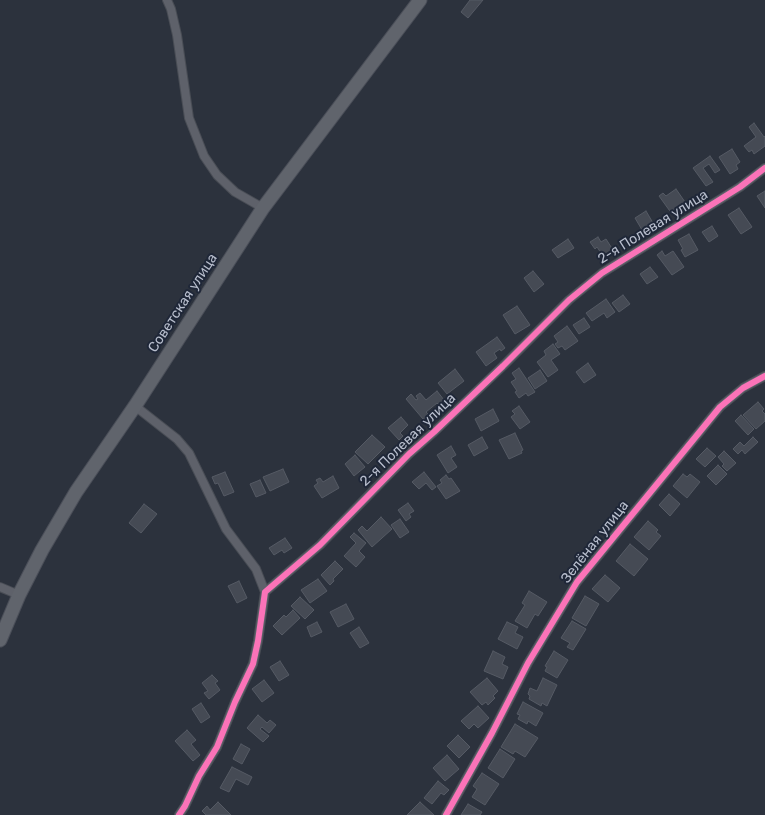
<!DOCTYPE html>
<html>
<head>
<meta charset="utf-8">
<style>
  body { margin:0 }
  canvas { display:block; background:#2c323d }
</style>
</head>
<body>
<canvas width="765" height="815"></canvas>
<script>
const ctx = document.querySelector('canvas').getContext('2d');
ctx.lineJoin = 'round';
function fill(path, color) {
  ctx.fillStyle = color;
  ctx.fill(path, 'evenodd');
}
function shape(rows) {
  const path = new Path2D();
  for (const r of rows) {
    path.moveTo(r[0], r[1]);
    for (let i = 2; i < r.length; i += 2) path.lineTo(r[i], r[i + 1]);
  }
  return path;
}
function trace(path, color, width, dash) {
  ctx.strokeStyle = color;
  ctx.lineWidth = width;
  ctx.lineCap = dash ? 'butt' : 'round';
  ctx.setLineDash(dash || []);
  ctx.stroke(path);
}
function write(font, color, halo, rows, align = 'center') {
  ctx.font = font + ' Rubik,sans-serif';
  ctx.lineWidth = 4;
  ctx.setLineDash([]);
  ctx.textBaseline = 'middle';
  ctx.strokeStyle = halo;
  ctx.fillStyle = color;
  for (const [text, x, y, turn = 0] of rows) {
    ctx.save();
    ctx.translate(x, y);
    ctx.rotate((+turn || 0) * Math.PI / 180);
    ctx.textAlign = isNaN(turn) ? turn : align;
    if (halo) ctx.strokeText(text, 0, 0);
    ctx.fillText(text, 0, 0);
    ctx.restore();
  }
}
const building = shape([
  [470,0,483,0,468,18,461,12,470,0],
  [754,123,764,137,765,136,765,146,754,154,752,150,749,152,744,146,756,137,749,127,754,123],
  [732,149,740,162,736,165,738,169,730,174,719,157,732,149],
  [710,156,720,170,715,173,709,164,703,168,713,182,706,186,693,168,710,156],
  [676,189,685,202,676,208,678,211,672,214,659,196,663,193,666,196,676,189],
  [765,191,765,208,757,196,765,191],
  [739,208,752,227,741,234,728,215,739,208],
  [646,211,653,223,647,227,649,232,645,235,635,218,646,211],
  [712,226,718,236,709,242,702,232,712,226],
  [689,234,698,250,685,257,681,250,683,249,678,240,689,234],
  [598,237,601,242,606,239,613,250,603,256,597,247,595,249,590,242,598,237],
  [568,239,574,248,558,258,552,250,568,239],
  [662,251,665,256,673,251,684,267,672,275,657,255,662,251],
  [650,267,658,277,647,284,640,274,650,267],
  [533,271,544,284,534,292,524,278,533,271],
  [623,295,630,304,619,312,612,303,623,295],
  [606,299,615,312,607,318,604,313,592,321,586,313,606,299],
  [517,306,530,325,515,334,503,315,517,306],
  [584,318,590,327,579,334,573,325,584,318],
  [567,326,578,341,565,350,562,346,558,348,555,344,558,342,554,336,567,326],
  [497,337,505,348,501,351,500,349,494,353,497,358,486,366,476,352,497,337],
  [553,344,560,354,551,360,558,370,548,377,537,362,546,355,544,351,553,344],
  [588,363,596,375,584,383,576,372,588,363],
  [519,368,535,392,528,396,526,393,519,398,515,392,517,391,511,382,516,379,512,373,519,368],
  [455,369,464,381,447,394,438,383,455,369],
  [540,370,547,381,535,389,528,378,540,370],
  [437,391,444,400,439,405,437,403,426,412,429,415,423,419,406,399,411,394,416,400,418,399,416,396,420,393,426,400,437,391],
  [758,402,764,409,762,411,765,414,765,421,756,429,743,415,758,402],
  [519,406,530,422,520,429,511,417,515,414,512,411,519,406],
  [493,409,499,421,481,431,475,419,493,409],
  [741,415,754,429,748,435,735,421,741,415],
  [401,417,408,425,400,433,403,436,399,440,388,428,401,417],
  [515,433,523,450,521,451,522,453,509,459,499,440,515,433],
  [372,435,385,447,368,464,355,452,372,435],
  [482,437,488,448,474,456,468,445,482,437],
  [753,437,758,442,745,454,742,450,738,454,733,449,740,442,744,446,753,437],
  [451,446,456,455,451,458,457,467,448,473,437,455,451,446],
  [707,448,716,456,705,467,696,459,707,448],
  [724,451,736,463,727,471,722,466,724,464,718,457,724,451],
  [355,455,365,467,354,476,345,464,355,455],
  [718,465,727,474,716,485,707,476,718,465],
  [283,469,289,482,270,491,263,477,283,469],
  [225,472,234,492,224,496,218,483,215,484,212,477,225,472],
  [424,472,436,487,432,490,426,483,419,489,412,482,424,472],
  [683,474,687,477,690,474,700,482,687,498,673,486,683,474],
  [446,475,449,479,451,478,460,491,446,499,437,486,442,483,440,480,446,475],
  [333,476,339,488,322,498,314,486,318,483,316,480,320,478,323,482,333,476],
  [260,480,266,493,256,497,250,484,260,480],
  [669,494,680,504,670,516,659,505,669,494],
  [408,503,414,511,409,514,411,517,406,521,398,510,408,503],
  [144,504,157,514,141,533,129,523,144,504],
  [381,517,392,529,372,547,358,530,362,526,367,531,381,517],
  [400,519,409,532,400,538,391,525,400,519],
  [648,521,658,530,656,532,661,536,649,550,634,537,648,521],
  [354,533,366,543,359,551,365,557,356,567,344,556,356,543,350,537,354,533],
  [285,538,292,548,284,553,282,550,274,555,269,548,285,538],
  [630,544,648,559,634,576,616,561,630,544],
  [335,561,343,569,333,579,334,581,330,585,321,575,335,561],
  [605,575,620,588,608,602,592,589,605,575],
  [318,579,327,591,310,603,301,590,318,579],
  [239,581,247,598,237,603,228,586,239,581],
  [529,591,547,602,538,616,535,614,527,628,515,621,525,605,522,603,529,591],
  [585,596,599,604,586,626,572,618,585,596],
  [300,597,314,610,305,619,291,606,300,597],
  [346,604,354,619,338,627,330,612,346,604],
  [293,610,300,618,282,635,273,626,284,615,286,617,293,610],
  [572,621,586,629,573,650,567,647,570,643,561,638,572,621],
  [317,622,322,632,311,637,307,627,317,622],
  [507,622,518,627,515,633,523,637,517,649,498,639,507,622],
  [359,627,369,643,360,648,350,633,359,627],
  [493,651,505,657,502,664,508,667,503,679,484,671,493,651],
  [554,651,568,660,557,678,545,671,547,667,545,666,554,651],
  [280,661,289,675,279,681,270,667,280,661],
  [212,675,218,681,215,683,220,690,209,699,204,693,208,691,202,683,212,675],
  [487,678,498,691,493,696,495,698,488,705,486,702,482,705,470,692,487,678],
  [543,678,557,685,547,706,542,703,541,706,529,699,530,696,528,694,530,688,537,691,543,678],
  [264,680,274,693,262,702,252,689,264,680],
  [523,702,543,713,536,726,528,721,527,724,518,719,520,715,517,714,523,702],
  [201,703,210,717,201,723,192,709,201,703],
  [478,706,489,718,478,728,474,724,469,729,461,721,478,706],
  [258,715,267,723,270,720,276,725,269,733,262,727,260,729,269,736,263,742,247,728,258,715],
  [515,724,538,738,525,757,515,751,513,754,501,747,515,724],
  [187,730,196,740,191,744,200,755,193,761,175,741,187,730],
  [458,735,470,747,459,758,447,746,458,735],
  [241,744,250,749,242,764,233,759,241,744],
  [500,749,515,759,503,778,488,768,500,749],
  [447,755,459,769,445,781,433,768,447,755],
  [232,767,252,777,248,785,236,779,229,792,220,788,232,767],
  [482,773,499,784,485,805,472,797,477,789,473,786,482,773],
  [438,781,449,790,444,795,441,793,432,804,424,798,438,781],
  [218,802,231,815,206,815,202,811,207,806,210,810,218,802],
  [420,802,434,815,407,815,420,802],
  [468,804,482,812,480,815,461,815,468,804]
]);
fill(building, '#454a54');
trace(building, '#555a64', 1);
const minor = shape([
  [167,0,171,9,177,35,189,118,204,156,217,175,235,192,263,208],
  [135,406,177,439,189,453,226,529,256,569,265,592],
  [0,587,19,595],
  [179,815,185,806,199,776,217,747,235,702,253,664,258,641,265,592,320,545,409,454,434,432,503,366,569,300,602,273,740,187,765,168],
  [446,815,492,733,528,663,577,582,720,407,743,388,765,376]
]);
const primary = shape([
  [0,640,19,595,42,550,76,492,135,406,263,208,420,0]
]);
trace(minor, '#494d55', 10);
trace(primary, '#4b4f59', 15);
trace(minor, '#5e616a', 8);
trace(primary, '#60646c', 13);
trace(shape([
  [179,815,185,806,199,776,217,747,235,702,253,664,258,641,265,592,320,545,409,454,434,432,503,366,569,300,602,273,740,187,765,168],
  [446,815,492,733,528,663,577,582,720,407,743,388,765,376]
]), '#fb73b8', 6);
write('14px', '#b8becd', '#1f2738', [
  ["2-я Полевая улица",653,227,-32],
  ["Советская улица",183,303,-57],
  ["2-я Полевая улица",408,440,-44],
  ["Зелёная улица",595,542,-52]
]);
</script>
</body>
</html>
